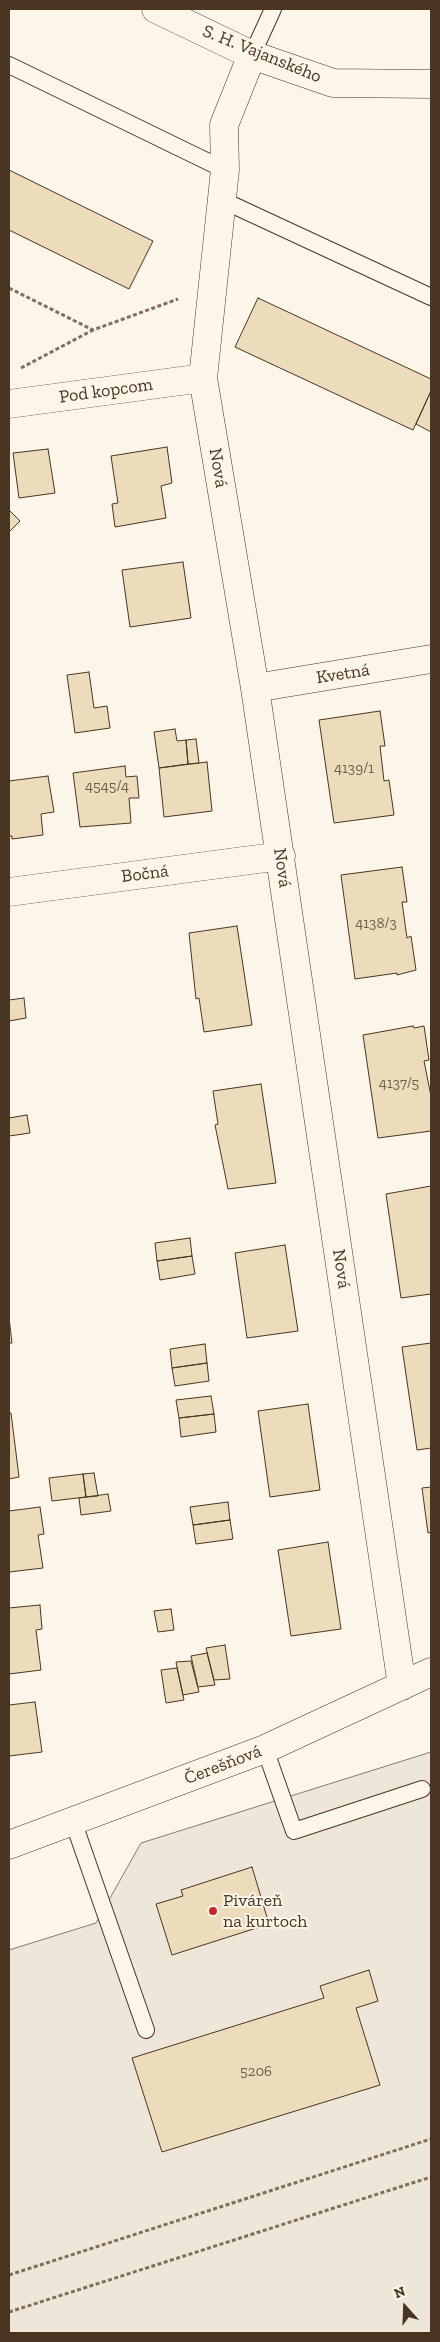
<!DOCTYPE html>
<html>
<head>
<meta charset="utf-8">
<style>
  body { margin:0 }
  #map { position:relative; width:440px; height:2342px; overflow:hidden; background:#fbf6e9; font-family:"Zilla Slab",serif }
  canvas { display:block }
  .frame { position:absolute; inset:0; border:10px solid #4a3520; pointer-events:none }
  .north { position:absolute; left:380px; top:2282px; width:50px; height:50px; -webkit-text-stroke:4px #fbf6e9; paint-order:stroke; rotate:340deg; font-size:14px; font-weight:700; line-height:20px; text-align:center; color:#4a3520 }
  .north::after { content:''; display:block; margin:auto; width:18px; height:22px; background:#4a3520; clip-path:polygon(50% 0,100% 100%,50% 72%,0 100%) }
</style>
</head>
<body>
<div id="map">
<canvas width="440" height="2342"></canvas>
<div class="frame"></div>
<div class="north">N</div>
</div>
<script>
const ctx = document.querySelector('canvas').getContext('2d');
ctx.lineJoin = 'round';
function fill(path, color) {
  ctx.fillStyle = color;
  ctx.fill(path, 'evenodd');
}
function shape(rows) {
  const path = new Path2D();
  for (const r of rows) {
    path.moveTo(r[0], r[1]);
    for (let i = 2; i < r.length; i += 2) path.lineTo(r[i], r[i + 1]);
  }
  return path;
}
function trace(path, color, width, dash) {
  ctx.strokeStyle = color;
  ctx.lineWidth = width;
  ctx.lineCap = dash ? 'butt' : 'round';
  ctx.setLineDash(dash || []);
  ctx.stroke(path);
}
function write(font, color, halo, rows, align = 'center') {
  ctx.font = font + ' "Zilla Slab",serif';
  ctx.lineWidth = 4;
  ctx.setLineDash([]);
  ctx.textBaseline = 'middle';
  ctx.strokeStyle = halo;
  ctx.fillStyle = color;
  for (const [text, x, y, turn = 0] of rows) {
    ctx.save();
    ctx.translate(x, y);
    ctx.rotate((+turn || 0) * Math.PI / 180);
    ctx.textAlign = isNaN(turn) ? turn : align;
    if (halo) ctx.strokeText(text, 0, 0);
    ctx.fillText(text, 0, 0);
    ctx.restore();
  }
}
const green = shape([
  [431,1752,431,2333,9,2333,9,1950,96,1923,141,1843,431,1752]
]);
fill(green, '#ede6d9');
trace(green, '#887966', 1);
const building = shape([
  [9,170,153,241,129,289,9,230,9,170],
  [258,298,431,379,431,391,413,430,235,347,258,298],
  [431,391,431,432,416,424,431,391],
  [167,447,172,483,161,486,166,518,115,527,112,504,118,503,111,456,167,447],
  [48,449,55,493,19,498,13,453,48,449],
  [9,510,20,521,9,532,9,510],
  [183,562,191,618,130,627,122,570,183,562],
  [89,672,94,708,107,706,110,728,75,733,67,675,89,672],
  [380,711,385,746,380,746,384,781,389,780,394,815,334,823,319,720,380,711],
  [175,729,177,741,186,740,188,764,159,768,154,732,175,729],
  [196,739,199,763,188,764,186,740,196,739],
  [207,762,212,811,164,817,159,768,207,762],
  [125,766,126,777,137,776,139,798,129,798,131,823,80,827,73,773,125,766],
  [48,776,54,812,41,814,43,835,12,839,12,836,9,836,9,781,48,776],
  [402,867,407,902,402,902,407,938,411,936,416,970,397,975,397,973,355,979,341,875,402,867],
  [237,926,252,1025,204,1032,199,998,196,999,189,933,237,926],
  [24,998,26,1018,9,1021,9,1000,24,998],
  [413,1026,414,1028,424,1026,429,1060,424,1061,431,1096,431,1131,378,1138,363,1035,413,1026],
  [261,1084,276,1183,228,1189,215,1125,218,1124,213,1091,261,1084],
  [27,1115,30,1133,9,1136,9,1118,27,1115],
  [431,1186,431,1294,401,1298,386,1194,431,1186],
  [190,1238,192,1256,157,1261,155,1243,190,1238],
  [285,1245,298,1331,247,1338,235,1253,285,1245],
  [192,1256,195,1274,160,1280,157,1261,192,1256],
  [9,1318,12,1343,9,1343,9,1318],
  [431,1343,431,1448,417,1450,402,1347,431,1343],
  [205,1344,207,1363,172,1368,170,1349,205,1344],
  [207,1363,209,1381,175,1386,172,1368,207,1363],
  [211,1396,214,1414,179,1418,176,1400,211,1396],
  [308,1404,320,1490,270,1497,258,1411,308,1404],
  [9,1413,11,1413,19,1477,9,1479,9,1413],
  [214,1414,216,1432,181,1437,179,1418,214,1414],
  [94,1473,98,1496,86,1497,83,1474,94,1473],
  [83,1474,86,1497,52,1501,49,1478,83,1474],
  [431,1487,431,1532,428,1533,422,1488,431,1487],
  [108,1494,111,1511,81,1515,79,1498,108,1494],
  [228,1502,230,1520,193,1525,190,1507,228,1502],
  [40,1507,44,1534,38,1535,43,1568,9,1572,9,1511,40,1507],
  [230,1520,233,1539,196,1544,193,1525,230,1520],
  [328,1542,341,1629,291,1636,278,1550,328,1542],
  [40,1605,42,1629,36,1630,41,1670,9,1674,9,1608,40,1605],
  [171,1609,174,1630,158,1632,154,1611,171,1609],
  [225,1645,230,1679,214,1680,206,1648,225,1645],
  [207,1653,215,1685,198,1687,191,1656,207,1653],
  [191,1661,199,1692,183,1695,176,1662,191,1661],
  [177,1668,184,1700,166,1703,161,1670,177,1668],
  [35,1702,42,1752,9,1756,9,1705,35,1702],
  [252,1867,269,1924,172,1955,156,1904,183,1896,181,1890,252,1867],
  [369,1970,378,2001,356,2008,380,2085,162,2152,132,2058,324,1998,320,1986,369,1970]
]);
fill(building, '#ecdcbc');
trace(building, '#4a3520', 1);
const service = shape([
  [252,55,273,9],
  [9,65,225,170],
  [222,200,431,297],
  [265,1749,294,1831,422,1789],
  [73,1821,146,2030]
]);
const minor = shape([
  [156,9,252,55,333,83,431,84],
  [252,55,224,125,225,170,203,378,255,688,402,1686],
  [9,404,203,378],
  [255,688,431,659],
  [9,892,281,856],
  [9,1845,265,1749,431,1672]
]);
trace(service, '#4a3520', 18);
trace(minor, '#4a3520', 29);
trace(shape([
  [9,288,93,330,178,299],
  [21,368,93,330],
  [9,2275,431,2139],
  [9,2312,431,2177]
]), '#7f6f5c', 3, [4, 2.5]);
trace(service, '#fbf6e9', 16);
trace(minor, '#fbf6e9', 28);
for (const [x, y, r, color] of [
  [213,1911,5,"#c62828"]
]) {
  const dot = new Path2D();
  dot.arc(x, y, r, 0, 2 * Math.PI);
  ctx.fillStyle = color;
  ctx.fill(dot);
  trace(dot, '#fbf6e9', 2);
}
write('15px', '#725f47', null, [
  ["4139/1",354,769],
  ["4545/4",107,787],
  ["4138/3",376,924],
  ["4137/5",399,1084],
  ["5206",256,2072]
]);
write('18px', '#4a3520', '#fbf6e9', [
  ["S. H. Vajanského",262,54,22],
  ["Pod kopcom",106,391,-8],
  ["Nová",218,468,80],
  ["Kvetná",343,674,-9],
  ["Nová",282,868,82],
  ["Bočná",145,874,-7],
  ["Nová",341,1269,82],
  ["Čerešňová",223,1765,-21]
]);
write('18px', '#4a3520', '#fbf6e9', [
  ["Piváreň",223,1901],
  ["na kurtoch",223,1922]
], 'left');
</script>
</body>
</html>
